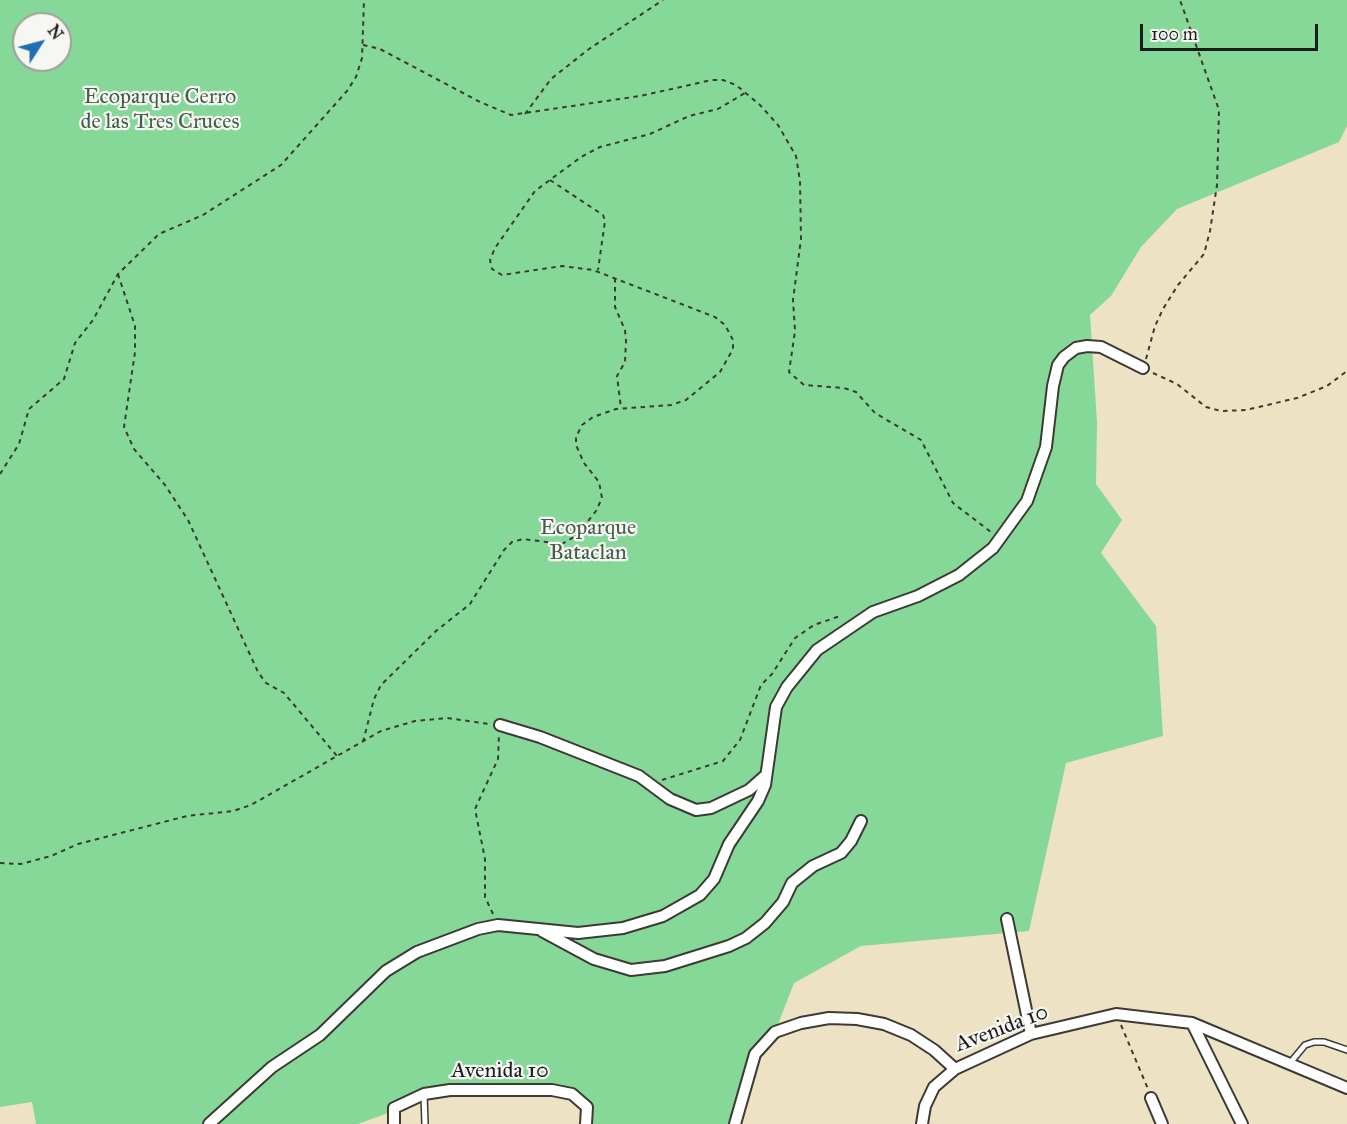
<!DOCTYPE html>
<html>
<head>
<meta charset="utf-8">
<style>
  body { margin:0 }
  #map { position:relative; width:1347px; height:1124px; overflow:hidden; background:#ede2c4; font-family:"IM FELL Great Primer",serif }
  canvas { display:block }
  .north { position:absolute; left:12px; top:12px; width:60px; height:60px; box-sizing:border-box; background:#f6f6f2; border:2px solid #9f9f9c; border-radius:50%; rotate:54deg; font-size:16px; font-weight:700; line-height:24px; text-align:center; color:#1c1c1c }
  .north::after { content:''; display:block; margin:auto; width:21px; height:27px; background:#1f6fb2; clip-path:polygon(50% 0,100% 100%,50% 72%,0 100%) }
  .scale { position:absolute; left:1140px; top:24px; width:178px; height:27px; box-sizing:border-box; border:3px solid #1c1c1c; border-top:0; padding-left:8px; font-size:18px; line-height:21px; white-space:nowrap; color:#1c1c1c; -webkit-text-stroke:4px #f6f6f2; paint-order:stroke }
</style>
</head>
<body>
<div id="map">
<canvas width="1347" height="1124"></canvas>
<div class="north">N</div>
<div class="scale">100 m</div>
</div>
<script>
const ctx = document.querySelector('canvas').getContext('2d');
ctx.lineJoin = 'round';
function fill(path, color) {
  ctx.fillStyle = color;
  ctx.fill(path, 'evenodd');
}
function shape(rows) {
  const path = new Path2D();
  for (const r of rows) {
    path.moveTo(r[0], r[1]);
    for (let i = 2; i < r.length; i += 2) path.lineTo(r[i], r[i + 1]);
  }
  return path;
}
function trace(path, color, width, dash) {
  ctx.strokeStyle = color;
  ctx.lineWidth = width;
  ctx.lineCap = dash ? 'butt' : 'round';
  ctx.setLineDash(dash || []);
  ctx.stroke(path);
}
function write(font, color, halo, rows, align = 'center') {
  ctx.font = font + ' "IM FELL Great Primer",serif';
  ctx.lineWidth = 4.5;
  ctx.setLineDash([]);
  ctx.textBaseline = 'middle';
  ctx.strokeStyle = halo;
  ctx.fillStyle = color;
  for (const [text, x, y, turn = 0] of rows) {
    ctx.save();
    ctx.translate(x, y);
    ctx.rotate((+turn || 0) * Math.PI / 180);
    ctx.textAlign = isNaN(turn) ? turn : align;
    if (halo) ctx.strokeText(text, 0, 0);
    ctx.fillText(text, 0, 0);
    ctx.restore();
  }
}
fill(shape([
  [0,0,1347,0,1347,126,1339,142,1177,209,1141,247,1111,296,1090,315,1097,422,1096,484,1122,520,1101,553,1156,626,1163,736,1066,763,1029,931,861,946,794,983,775,1032,762,1043,735,1124,586,1124,586,1107,572,1094,450,1090,358,1124,36,1124,32,1102,0,1107],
  [24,24,60,24,60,60,24,60]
]), '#86d898');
const service = shape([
  [1290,1063,1305,1045,1314,1042,1324,1042,1347,1050],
  [424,1094,425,1124]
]);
const minor = shape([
  [500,725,540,737,639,776,670,799,696,810,711,808,749,790,766,775],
  [1007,919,1031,1034],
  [542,931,594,959,631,970,665,966,729,946,746,938,765,923,783,902,792,883,813,866,841,853,851,841,861,821],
  [1192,1023,1242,1124],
  [1151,1098,1162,1124],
  [209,1124,272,1067,320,1035,386,971,417,952,478,929,498,925,578,933,623,928,663,916,700,895,714,879,729,844,758,801,765,785,776,707,787,687,817,650,873,612,918,596,959,575,993,548,1027,501,1046,447,1053,386,1058,365,1064,357,1076,348,1087,346,1101,347,1143,368],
  [394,1124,394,1108,424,1094,450,1090,552,1090,572,1094,587,1107,586,1124],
  [735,1124,755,1054,775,1032,801,1023,829,1018,857,1019,884,1024,911,1035,934,1050,955,1069],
  [922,1124,925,1106,934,1087,955,1069,1031,1034,1116,1014,1192,1023,1347,1088]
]);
trace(service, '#3b3a35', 8);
trace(minor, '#3b3a35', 14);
trace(shape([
  [363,45,380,49,480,102,511,115,640,96,712,80,723,80,736,85,760,105,778,125,796,156,800,181,801,239,793,300,795,331,789,372,804,385,844,388,856,392,875,413,921,440,953,503,991,532],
  [525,114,551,79,589,49,663,0],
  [550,180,603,215,605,221,598,270],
  [118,274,135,326,135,352,124,427,134,449,165,485,188,520,258,672,266,683,284,693,337,756],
  [615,278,615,307,625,330,626,341,625,362,617,376,621,408],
  [1146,359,1155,326,1163,309,1178,285,1204,254,1210,231,1217,185,1219,110,1180,0],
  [1153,373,1177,384,1206,407,1221,411,1246,410,1297,398,1327,386,1347,371],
  [0,474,19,444,29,409,64,379,75,343,93,320,118,274,159,234,203,215,281,165,347,91,356,77,362,58,364,0],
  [363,742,374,699,381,685,436,631,470,604,504,550,512,542,523,539,562,544,576,536,596,511,602,498,599,482,584,463,576,445,576,437,582,425,593,417,616,409,671,405,686,400,720,372,733,349,733,340,725,325,715,317,593,270,562,266,502,275,492,269,490,260,495,248,535,191,581,157,600,147,650,134,689,116,718,109,745,93],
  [662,780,723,761,740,740,761,685,772,674,795,638,814,625,837,617,842,618],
  [0,863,21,864,51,856,78,844,187,816,233,811,251,805,381,731,415,721,447,718,489,724],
  [493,914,485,897,485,859,475,809,498,759,499,735],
  [1121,1025,1148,1089]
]), '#3b3a35', 2, [4.5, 4.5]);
trace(service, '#fff', 5);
trace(minor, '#fff', 10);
write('22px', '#415e47', '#f6f6f2', [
  ["Ecoparque Cerro",160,98],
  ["de las Tres Cruces",160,123],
  ["Ecoparque",588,529],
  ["Bataclan",588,554]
]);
write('22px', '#1c1c1c', '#f6f6f2', [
  ["Avenida 10",1002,1029,-21],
  ["Avenida 10",500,1072]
]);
</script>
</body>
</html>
